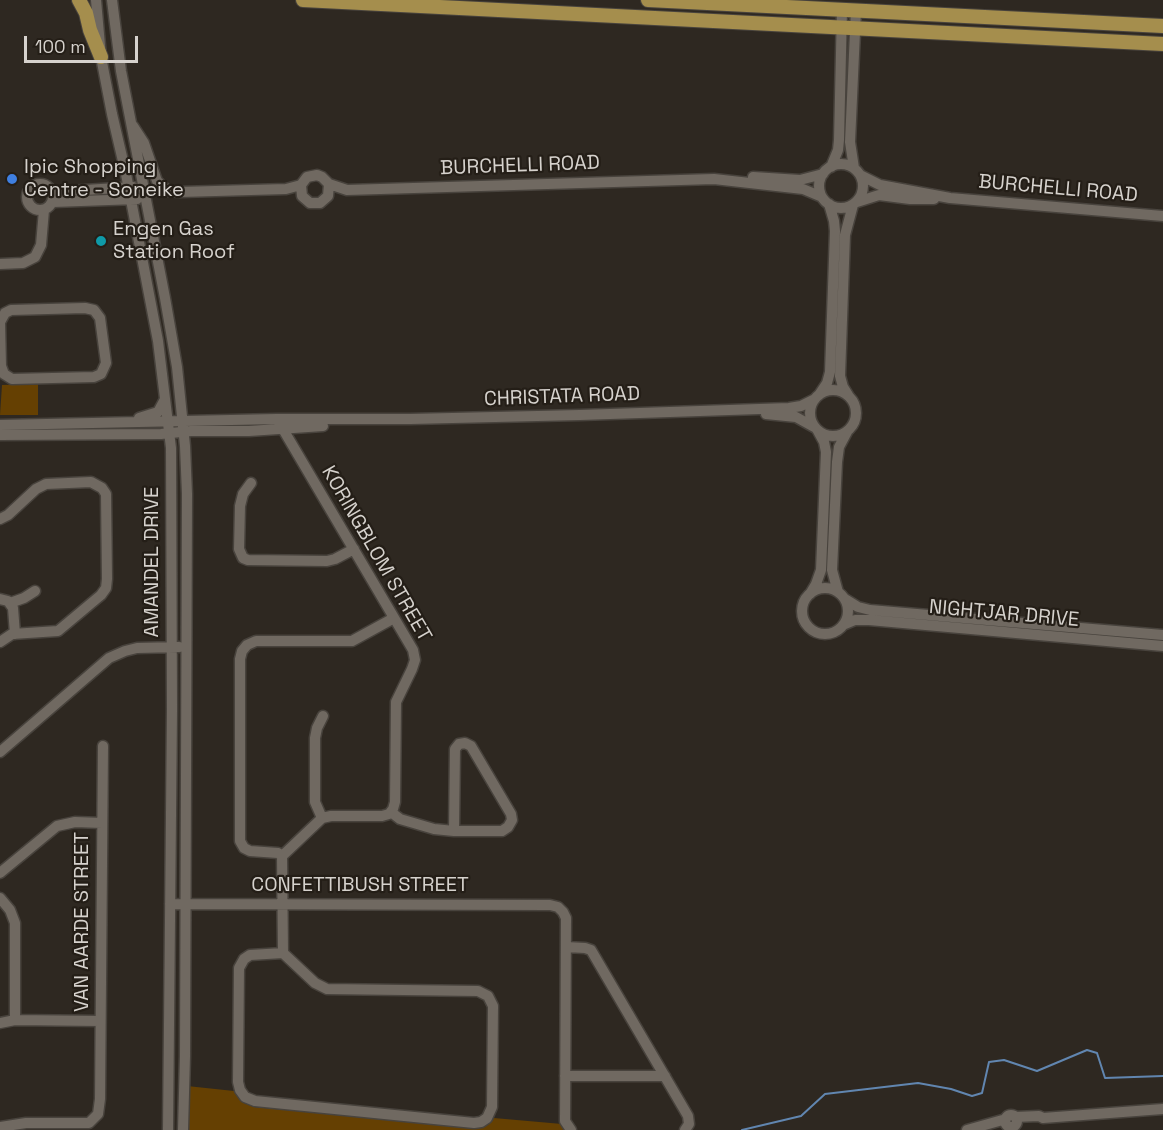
<!DOCTYPE html>
<html>
<head>
<meta charset="utf-8">
<style>
  body { margin:0 }
  #map { position:relative; width:1163px; height:1130px; overflow:hidden; background:#2e2821; font-family:"Space Grotesk",sans-serif }
  canvas { display:block }
  .scale { position:absolute; left:24px; top:36px; width:114px; height:27px; box-sizing:border-box; border:3px solid #d6d2cd; border-top:0; padding-left:8px; font-size:18px; line-height:21px; white-space:nowrap; color:#d6d2cd; -webkit-text-stroke:4px #241e17; paint-order:stroke }
</style>
</head>
<body>
<div id="map">
<canvas width="1163" height="1130"></canvas>
<div class="scale">100 m</div>
</div>
<script>
const ctx = document.querySelector('canvas').getContext('2d');
ctx.lineJoin = 'round';
function fill(path, color) {
  ctx.fillStyle = color;
  ctx.fill(path, 'evenodd');
}
function shape(rows) {
  const path = new Path2D();
  for (const r of rows) {
    if (r.length === 3) {
      path.moveTo(r[0] + r[2], r[1]);
      path.arc(r[0], r[1], r[2], 0, 2 * Math.PI);
      continue;
    }
    path.moveTo(r[0], r[1]);
    for (let i = 2; i < r.length; i += 2) path.lineTo(r[i], r[i + 1]);
  }
  return path;
}
function trace(path, color, width, dash) {
  ctx.strokeStyle = color;
  ctx.lineWidth = width;
  ctx.lineCap = dash ? 'butt' : 'round';
  ctx.setLineDash(dash || []);
  ctx.stroke(path);
}
function write(font, color, halo, rows, align = 'center') {
  ctx.font = font + ' "Space Grotesk",sans-serif';
  ctx.lineWidth = 4.5;
  ctx.setLineDash([]);
  ctx.textBaseline = 'middle';
  ctx.strokeStyle = halo;
  ctx.fillStyle = color;
  for (const [text, x, y, turn = 0] of rows) {
    ctx.save();
    ctx.translate(x, y);
    ctx.rotate((+turn || 0) * Math.PI / 180);
    ctx.textAlign = isNaN(turn) ? turn : align;
    if (halo) ctx.strokeText(text, 0, 0);
    ctx.fillText(text, 0, 0);
    ctx.restore();
  }
}
fill(shape([
  [38,384,38,415,0,415,2,385],
  [187,1086,234,1091,244,1103,254,1107,474,1128,487,1125,494,1118,562,1124,565,1130,187,1130]
]), '#654002');
trace(shape([
  [742,1130,801,1116,825,1094,918,1083,951,1089,972,1096,982,1093,989,1062,1004,1060,1037,1071,1087,1050,1097,1053,1105,1078,1163,1076]
]), '#6186b0', 2);
const minor = shape([
  [96,0,101,57,112,114,126,174,158,341,171,448,172,709,168,1130],
  [112,0,121,71,165,298,177,367,185,446,187,494,185,1056,183,1130],
  [133,126,144,143,157,181,168,191,180,192,286,189,301,185],
  [841,186,22],
  [831,167,838,150,839,140,842,9],
  [854,168,850,142,856,10],
  [860,175,880,185,950,198,1163,216],
  [753,177,800,180,823,174],
  [40,197,13],
  [329,184,328,196,320,203,310,203,302,196,301,185,307,177,317,175,322,177,329,184,347,190,714,179,803,189,822,197],
  [53,192,133,187],
  [53,202,137,199],
  [857,202,879,195,910,199,934,199],
  [0,264,23,263,35,257,41,245,44,210],
  [85,308,94,310,100,318,106,363,101,374,94,377,12,379,4,374,1,366,0,322,5,313,11,310,85,308],
  [833,413,23],
  [819,395,827,383,830,372,835,231,834,221,829,204],
  [848,395,843,387,840,376,845,235,853,205],
  [766,414,796,417,814,427],
  [139,418,158,412,165,399],
  [277,419,413,650,415,660,412,669,396,702,395,802,393,809,389,814,382,816,331,816,322,818,282,856,283,953,315,983,327,989,478,991,488,996,493,1006,492,1107,487,1118,481,1122,474,1123,255,1101,245,1097,240,1090,238,1082,239,968,244,959,250,955,283,953],
  [0,425,277,419,410,419,580,415,789,408,801,406,815,399],
  [0,435,161,434,191,431,249,431,323,426],
  [251,483,243,494,240,506,239,549,243,558,248,560,327,561,335,559,354,549],
  [0,519,8,515,36,489,46,484,91,482,102,488,106,494,107,579,106,588,101,595,58,631,12,634,0,642],
  [825,611,23],
  [838,592,832,570,837,462,839,447,847,432],
  [810,594,816,584,821,570,826,452,824,442,818,431],
  [0,599,8,601,13,608,15,634],
  [845,599,858,607,870,610,1163,635],
  [10,603,24,598,35,591],
  [843,625,855,620,869,620,1163,646],
  [0,752,109,658,125,651,137,648,179,647],
  [391,812,400,819,434,829,454,831,455,749,459,744,465,743,471,746,511,814,512,820,508,827,502,831,454,831],
  [322,818,315,802,315,738,317,728,323,716],
  [282,856,278,853,250,851,244,848,240,841,240,659,242,651,247,645,256,641,352,641,394,618],
  [0,873,57,826,75,822,102,823],
  [0,898,10,910,15,923,15,1020],
  [170,904,550,905,558,907,563,912,566,918,565,1121,571,1130],
  [566,947,585,948,591,950,688,1116,689,1124,685,1130],
  [0,1023,15,1020,100,1021],
  [565,1076,665,1076],
  [1011,1121,6],
  [1015,1117,1039,1116,1043,1118,1163,1109],
  [0,1127,26,1123,89,1123,98,1114,100,1099,103,746],
  [967,1130,1006,1119]
]);
const major = shape([
  [79,0,86,13,90,30,101,57],
  [303,0,1163,44],
  [648,0,1163,26]
]);
trace(minor, '#48433d', 13);
trace(major, '#48433d', 16);
trace(minor, '#706961', 10);
trace(major, '#a58e4d', 14);
for (const [x, y, r, color] of [
  [12,179,6,"#3f7fe0"],
  [101,241,6,"#0f9aa8"]
]) {
  const dot = new Path2D();
  dot.arc(x, y, r, 0, 2 * Math.PI);
  ctx.fillStyle = color;
  ctx.fill(dot);
  trace(dot, '#241e17', 2);
}
write('20px', '#d6d2cd', '#241e17', [
  ["BURCHELLI ROAD",520,166,-2],
  ["BURCHELLI ROAD",1058,189,5],
  ["CHRISTATA ROAD",562,397,-2],
  ["KORINGBLOM STREET",376,554,60],
  ["AMANDEL DRIVE",153,562,-90],
  ["NIGHTJAR DRIVE",1004,614,5],
  ["CONFETTIBUSH STREET",360,886],
  ["VAN AARDE STREET",83,922,-90]
]);
write('20px', '#d6d2cd', '#241e17', [
  ["Ipic Shopping",24,168],
  ["Centre - Soneike",24,191],
  ["Engen Gas",113,230],
  ["Station Roof",113,253]
], 'left');
</script>
</body>
</html>
